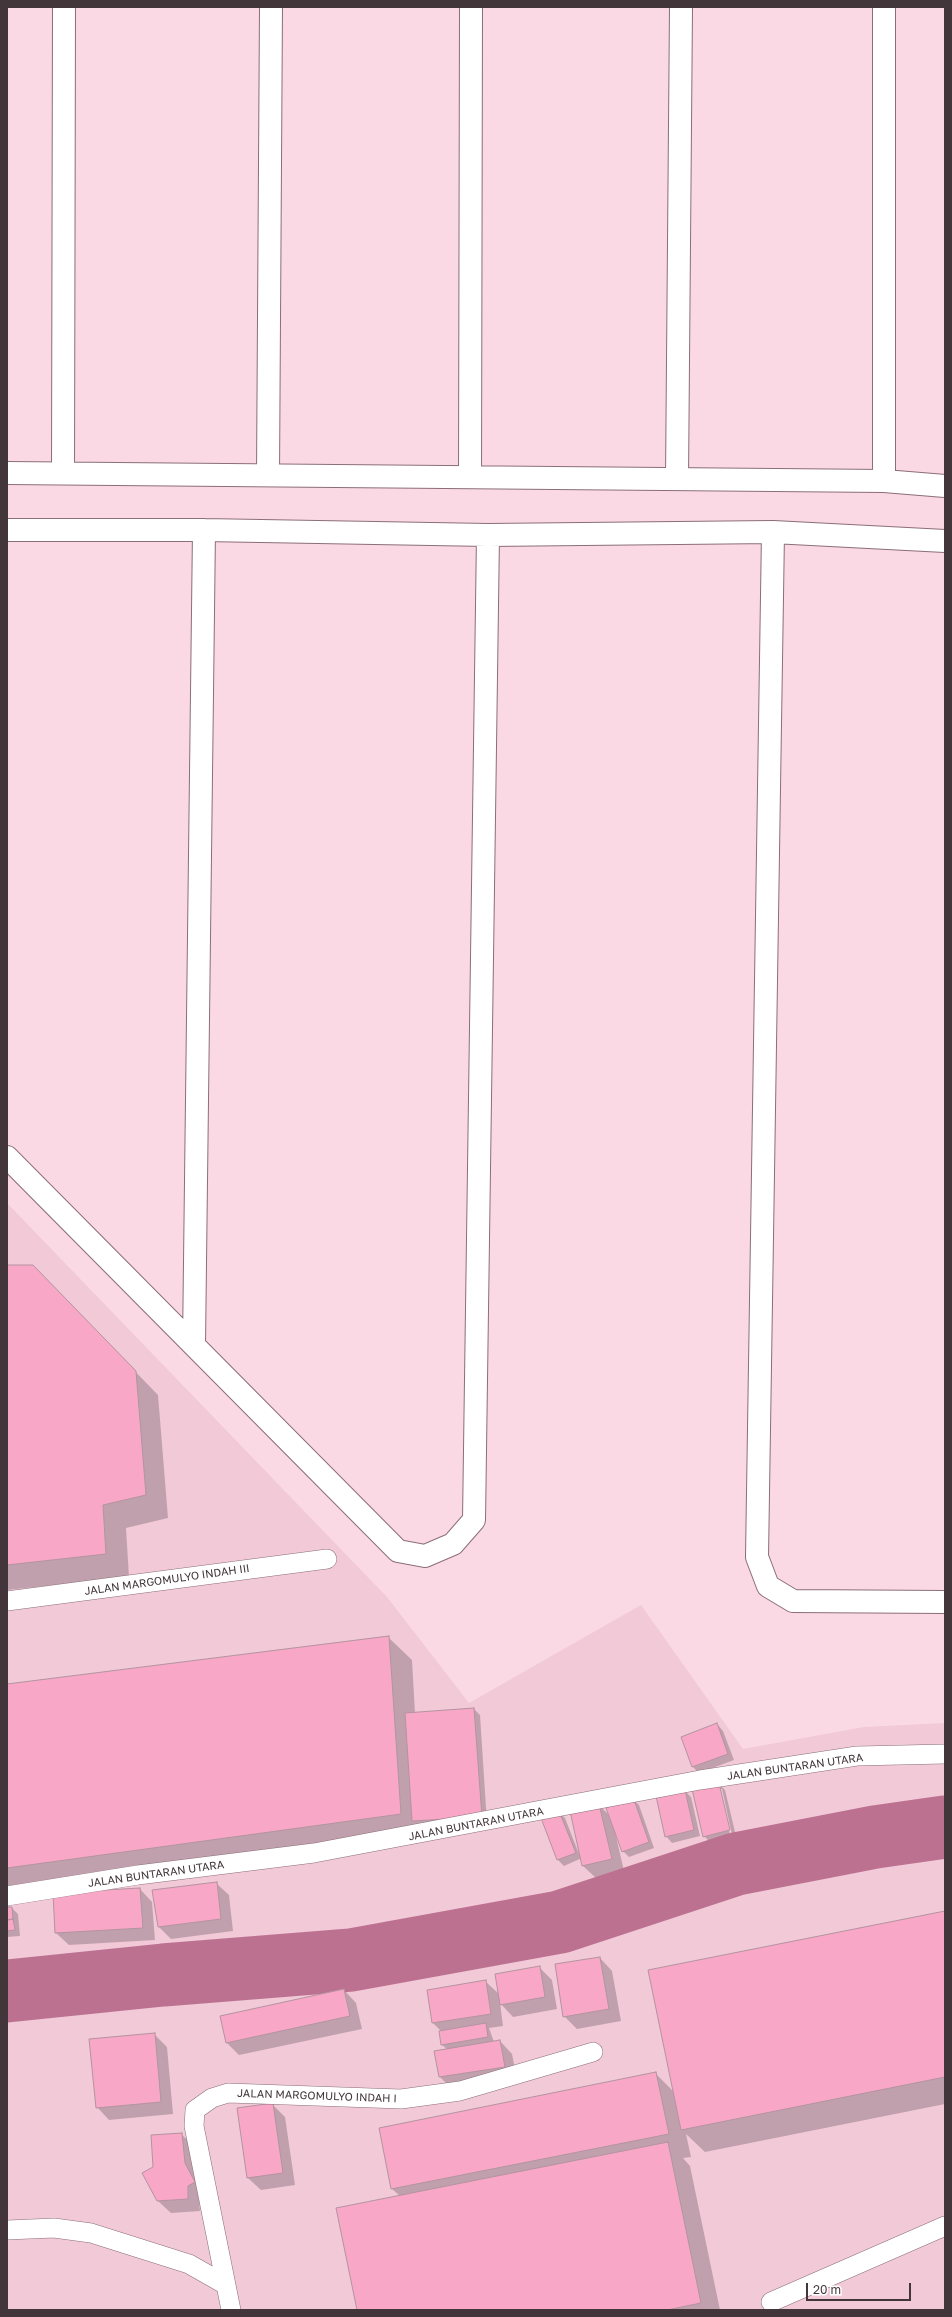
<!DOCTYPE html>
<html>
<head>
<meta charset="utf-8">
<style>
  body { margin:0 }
  #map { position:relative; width:952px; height:2317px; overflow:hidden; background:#fad9e5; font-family:"Golos Text",sans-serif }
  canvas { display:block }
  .frame { position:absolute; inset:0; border:8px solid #43363b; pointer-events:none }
  .scale { position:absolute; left:806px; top:2283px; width:105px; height:18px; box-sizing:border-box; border:2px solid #43363b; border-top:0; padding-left:5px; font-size:12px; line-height:14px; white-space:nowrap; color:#43363b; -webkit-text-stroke:3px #fff; paint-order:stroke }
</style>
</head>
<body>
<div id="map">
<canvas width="952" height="2317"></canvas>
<div class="frame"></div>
<div class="scale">20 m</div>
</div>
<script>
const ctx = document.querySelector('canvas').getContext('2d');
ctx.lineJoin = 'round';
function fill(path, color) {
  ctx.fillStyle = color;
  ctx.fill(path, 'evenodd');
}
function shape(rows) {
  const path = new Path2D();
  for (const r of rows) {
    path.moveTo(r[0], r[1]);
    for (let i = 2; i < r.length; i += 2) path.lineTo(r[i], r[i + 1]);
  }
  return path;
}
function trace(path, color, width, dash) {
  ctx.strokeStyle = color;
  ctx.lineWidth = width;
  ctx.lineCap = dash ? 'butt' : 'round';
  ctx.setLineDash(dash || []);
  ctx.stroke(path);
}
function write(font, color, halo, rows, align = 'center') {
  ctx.font = font + ' "Golos Text",sans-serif';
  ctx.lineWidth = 3;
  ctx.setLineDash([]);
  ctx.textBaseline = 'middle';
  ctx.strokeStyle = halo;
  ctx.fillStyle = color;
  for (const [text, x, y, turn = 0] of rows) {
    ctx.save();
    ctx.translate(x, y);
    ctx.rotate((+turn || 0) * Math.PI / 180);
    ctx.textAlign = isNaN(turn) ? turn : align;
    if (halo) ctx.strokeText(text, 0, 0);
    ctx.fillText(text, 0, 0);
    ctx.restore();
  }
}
fill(shape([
  [7,1203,387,1597,469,1703,641,1605,743,1749,864,1727,945,1723,945,2310,7,2310]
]), '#f1c9d7');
fill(shape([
  [7,1266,55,1289,158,1395,168,1518,126,1528,129,1577,7,1590],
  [389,1638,412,1660,415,1713,474,1709,480,1715,487,1823,7,1894,7,1685],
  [717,1724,723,1731,734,1760,699,1773,693,1767,682,1737],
  [719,1784,725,1790,736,1836,710,1842,704,1836],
  [720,1789,722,1789,732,1835,730,1835],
  [685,1791,691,1797,700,1836,672,1843,666,1836],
  [633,1799,639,1805,654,1848,629,1857,623,1851,615,1832,624,1871,596,1878,583,1866,582,1858,564,1866,558,1860,559,1812,565,1818,579,1854,599,1805,611,1817],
  [216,1883,229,1895,233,1931,171,1939,159,1927],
  [140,1889,152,1902,155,1940,69,1945,56,1933],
  [7,1908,12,1908,18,1914,20,1936,7,1937],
  [945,1912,945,2104,705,2152,686,2134,691,2157,683,2158,690,2166,720,2310,358,2310,400,2196,392,2189,656,2074,674,2092],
  [600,1958,612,1971,621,2021,577,2029,564,2016],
  [540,1968,552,1980,557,2009,513,2017,500,2003,503,2026,489,2028,494,2042,500,2041,512,2054,517,2079,452,2089,440,2077,448,2050,442,2045,442,2032,433,2023,485,1981,499,1994],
  [344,1990,356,2003,362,2029,239,2055,227,2043],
  [154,2034,167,2047,173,2114,109,2120,97,2107],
  [272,2104,285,2117,295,2185,261,2190,248,2178],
  [181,2134,194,2146,200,2211,171,2213,158,2201,155,2167]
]), '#0003');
trace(shape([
  [7,1991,163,1975,351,1960,560,1922,736,1864,875,1837,945,1827]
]), '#bd7190', 63);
const building = shape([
  [7,1265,33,1265,136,1371,146,1495,103,1505,106,1554,7,1565,7,1265],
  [389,1636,401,1814,7,1868,7,1684,389,1636],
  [474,1708,482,1817,412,1821,405,1713,474,1708],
  [717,1723,728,1754,692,1767,681,1737,717,1723],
  [719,1783,730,1830,703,1837,692,1789,719,1783],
  [685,1790,694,1830,665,1837,656,1796,685,1790],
  [633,1797,649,1842,622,1852,606,1808,633,1797],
  [599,1804,612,1859,582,1866,570,1811,599,1804],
  [559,1811,576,1853,557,1860,541,1818,559,1811],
  [217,1882,221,1919,158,1927,152,1890,217,1882],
  [140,1888,143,1928,55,1933,53,1893,140,1888],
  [7,1907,12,1907,13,1919,7,1920,7,1907],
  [945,1911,945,2077,681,2130,648,1970,945,1911],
  [13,1919,15,1930,7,1931,7,1920,13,1919],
  [600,1957,609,2009,563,2017,555,1964,600,1957],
  [540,1966,545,1997,500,2005,495,1974,540,1966],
  [486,1980,491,2014,432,2023,427,1990,486,1980],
  [344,1989,350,2016,226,2043,220,2016,344,1989],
  [486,2023,488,2037,441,2045,439,2031,486,2023],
  [155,2033,161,2102,96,2108,89,2039,155,2033],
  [500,2040,505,2067,439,2077,434,2051,500,2040],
  [656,2072,669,2134,391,2189,379,2128,656,2072],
  [273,2103,283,2173,247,2178,237,2108,273,2103],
  [182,2133,185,2163,195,2182,188,2186,188,2199,157,2201,142,2173,153,2167,151,2135,182,2133],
  [668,2142,701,2303,667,2310,357,2310,336,2208,668,2142]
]);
fill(building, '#f9a7c7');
trace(building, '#b3949f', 1);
const lane = shape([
  [7,1601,327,1559],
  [7,1896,138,1875,314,1853,700,1780,857,1756,945,1754],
  [7,2230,54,2228,91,2233,189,2264,226,2285],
  [771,2302,945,2226],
  [231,2310,194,2126,195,2110,212,2098,228,2093,401,2099,460,2091,593,2052]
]);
const street = shape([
  [7,473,884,481,945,486],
  [63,473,64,7],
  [268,475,271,7],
  [470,477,471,7],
  [677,479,681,7],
  [884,481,884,7],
  [7,530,204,530,488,535,773,532,945,541],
  [773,532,757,1557,768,1586,793,1601,945,1602],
  [7,1157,398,1551,425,1556,453,1544,474,1520,488,535],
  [194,1344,204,530]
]);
trace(lane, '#8b6e78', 20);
trace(street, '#8b6e78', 24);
trace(lane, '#fff', 19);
trace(street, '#fff', 22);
write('11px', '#43363b', '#fff', [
  ["JALAN MARGOMULYO INDAH III",167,1580,-8],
  ["JALAN BUNTARAN UTARA",795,1767,-8],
  ["JALAN BUNTARAN UTARA",476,1824,-11],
  ["JALAN BUNTARAN UTARA",156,1874,-8],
  ["JALAN MARGOMULYO INDAH I",317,2096,2]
]);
</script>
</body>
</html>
